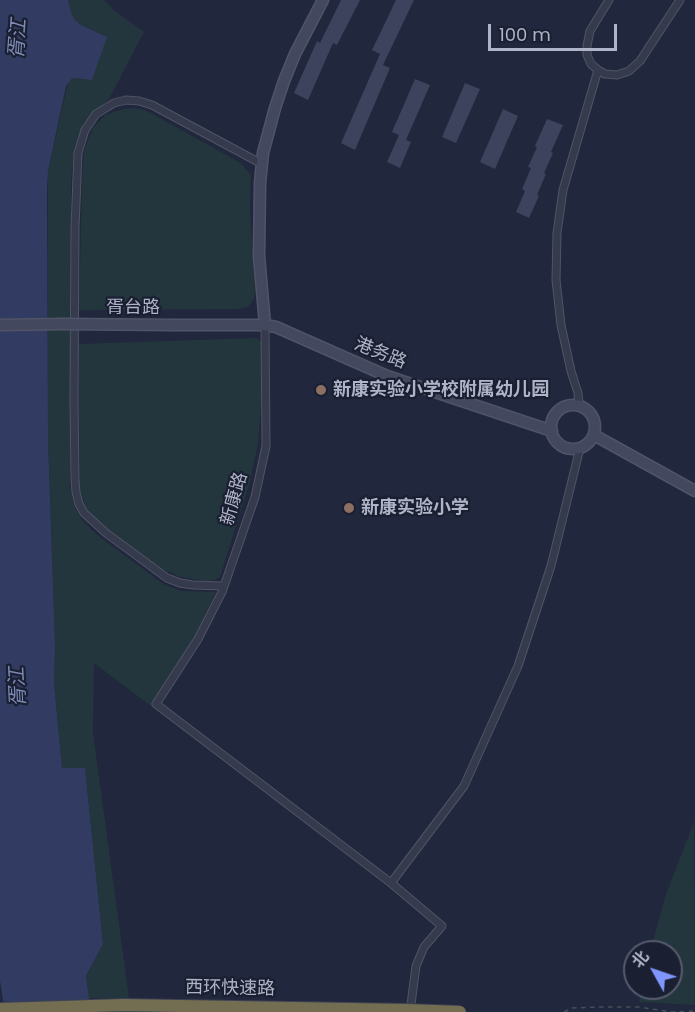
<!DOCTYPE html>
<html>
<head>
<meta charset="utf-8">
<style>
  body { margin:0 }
  #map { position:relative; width:695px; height:1012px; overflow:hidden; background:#21273c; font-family:Poppins,"Noto Sans SC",sans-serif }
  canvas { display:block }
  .north { position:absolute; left:623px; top:940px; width:60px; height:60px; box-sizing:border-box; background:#1a1f31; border:2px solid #565b6d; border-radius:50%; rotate:310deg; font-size:16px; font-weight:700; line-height:24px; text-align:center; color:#b0b4c8 }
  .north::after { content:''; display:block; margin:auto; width:21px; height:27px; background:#8096fd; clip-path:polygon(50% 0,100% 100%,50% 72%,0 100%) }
  .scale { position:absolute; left:488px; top:24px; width:129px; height:27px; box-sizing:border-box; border:3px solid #b0b4c8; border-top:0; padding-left:8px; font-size:18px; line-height:21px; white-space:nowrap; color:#b0b4c8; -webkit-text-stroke:4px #1a1f31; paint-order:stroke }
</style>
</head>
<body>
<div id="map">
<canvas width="695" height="1012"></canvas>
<div class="north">北</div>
<div class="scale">100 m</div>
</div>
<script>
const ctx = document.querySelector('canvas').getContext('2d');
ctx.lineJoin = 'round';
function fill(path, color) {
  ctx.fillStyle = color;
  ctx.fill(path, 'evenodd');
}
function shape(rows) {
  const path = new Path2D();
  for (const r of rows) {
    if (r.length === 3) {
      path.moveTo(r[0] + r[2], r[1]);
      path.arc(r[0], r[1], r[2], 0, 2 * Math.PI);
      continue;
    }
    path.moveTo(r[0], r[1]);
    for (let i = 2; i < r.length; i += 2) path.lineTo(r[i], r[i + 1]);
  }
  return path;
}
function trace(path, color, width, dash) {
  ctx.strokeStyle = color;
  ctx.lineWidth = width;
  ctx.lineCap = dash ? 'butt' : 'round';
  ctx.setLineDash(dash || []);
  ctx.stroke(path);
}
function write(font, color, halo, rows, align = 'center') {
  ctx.font = font + ' Poppins,"Noto Sans SC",sans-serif';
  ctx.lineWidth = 4.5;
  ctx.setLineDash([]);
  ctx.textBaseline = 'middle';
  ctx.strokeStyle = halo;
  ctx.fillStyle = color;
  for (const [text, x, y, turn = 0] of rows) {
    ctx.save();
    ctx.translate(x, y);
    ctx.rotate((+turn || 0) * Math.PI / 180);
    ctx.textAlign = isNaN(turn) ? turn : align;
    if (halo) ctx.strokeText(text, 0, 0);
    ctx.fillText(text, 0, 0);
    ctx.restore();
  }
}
fill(shape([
  [68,0,104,0,115,11,144,32,109,99,91,115,83,124,74,150,71,182,70,486,73,501,78,513,82,520,96,534,165,585,182,591,216,592,195,635,151,706,94,663,93,733,129,998,89,998,86,976,103,944,85,768,62,768,54,683,55,646,48,439,48,171,68,82,71,79,75,78,82,78,106,37,81,25,75,20,72,15],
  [135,108,144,110,151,113,241,163,251,175,250,209,255,292,254,299,248,307,238,309,79,310,82,180,84,151,88,139,93,128,105,115,123,109],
  [256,338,261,341,263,345,265,357,258,443,250,482,220,577,215,580,206,581,180,577,162,569,95,521,88,513,85,506,80,489,78,344],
  [694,822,695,1005,639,1002,642,988,671,988,671,952,650,952,665,897]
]), '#23353d');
fill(shape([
  [0,0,68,0,72,15,75,20,81,25,107,37,92,80,75,78,71,79,66,86,48,171,47,190,48,439,55,646,54,683,62,768,85,768,103,944,86,976,89,998,91,1002,103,1012,5,1012,0,981]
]), '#323c62');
fill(shape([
  [341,0,360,0,337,45,333,43,308,100,294,93,317,41,320,43],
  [396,0,414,0,383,65,390,68,355,150,341,143,380,54,372,50],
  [415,79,430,85,406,140,411,142,400,168,387,162,399,135,392,132],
  [465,83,480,89,456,143,442,137],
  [503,109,518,116,495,169,480,162],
  [547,119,563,125,551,152,553,153,544,173,546,174,537,195,539,196,529,218,516,212,525,191,522,189,531,168,528,167,537,147,535,146]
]), '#3d435c');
const street = shape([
  [609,0,590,31,587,46,587,55,591,64,598,70,605,74,617,75,629,71,640,61,680,0],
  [265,325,266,446,255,497,222,592,198,639,156,704,391,883],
  [579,405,578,393,571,371,561,325,556,280,557,233,563,190,598,70],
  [224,586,193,585,180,583,167,578,106,533,84,513,79,504,76,492,75,479,74,401,75,228,78,153,85,130,96,114,114,103,126,100,139,101,152,105,262,164],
  [410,1012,416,966,424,947,442,926,391,883,464,786,518,666,551,566,580,448]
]);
const secondary = shape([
  [0,325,63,324],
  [173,325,265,325,276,327,387,376,552,431],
  [265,325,259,256,260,183,263,153,275,108,284,81,295,54,323,0],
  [573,427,22],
  [594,435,695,491]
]);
const highway = shape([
  [0,1009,123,1005,407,1010]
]);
trace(street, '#505467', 9);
trace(secondary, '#505467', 13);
trace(highway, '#3d4154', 14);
trace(shape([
  [564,1012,572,1008,599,1007,638,1007,672,1012,695,1011]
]), '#41525a', 1.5, [4.5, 4.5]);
trace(street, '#353a4c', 7);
trace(secondary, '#43485f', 10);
trace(highway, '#736d51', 12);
const secondaryBridge = shape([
  [63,324,173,325]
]);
const highwayBridge = shape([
  [407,1010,460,1012]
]);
trace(secondaryBridge, '#505467', 13, []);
trace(highwayBridge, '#3d4154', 14, []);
trace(secondaryBridge, '#43485f', 10);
trace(highwayBridge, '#736d51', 12);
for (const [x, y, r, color] of [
  [321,390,6,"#8d6e63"],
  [349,508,6,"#8d6e63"]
]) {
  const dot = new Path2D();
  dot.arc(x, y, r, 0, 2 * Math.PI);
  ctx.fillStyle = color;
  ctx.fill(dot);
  trace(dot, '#1a1f31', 2);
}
write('18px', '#b0b4c8', '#1a1f31', [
  ["胥台路",133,308],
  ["港务路",380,354,22],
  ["新康路",235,499,-74],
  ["西环快速路",230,989,1]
]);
write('bold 18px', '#b0b4c8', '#1a1f31', [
  ["新康实验小学校附属幼儿园",333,390],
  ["新康实验小学",361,508]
], 'left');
write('italic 20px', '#7e8bb6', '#1a1f31', [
  ["胥江",19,39,-86],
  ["胥江",19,687,-93]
]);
</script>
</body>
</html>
